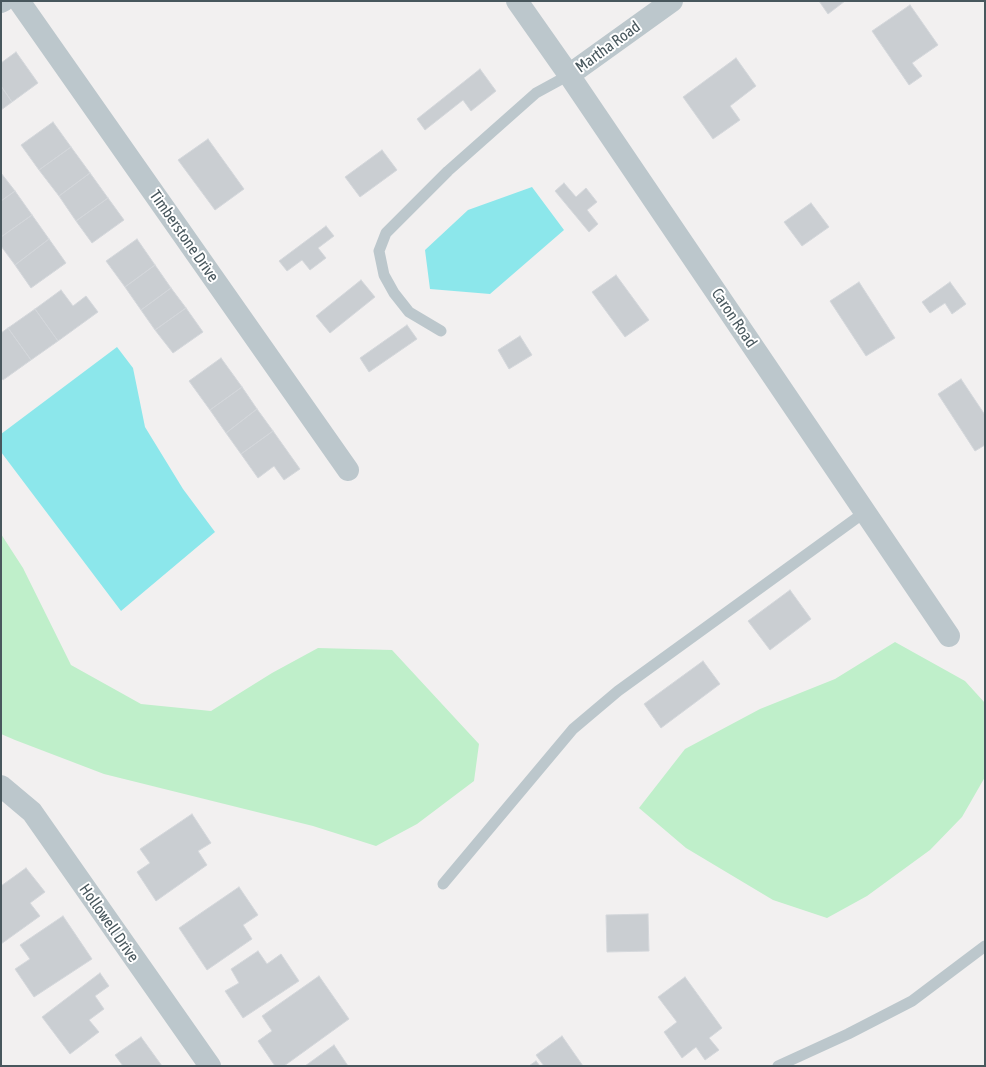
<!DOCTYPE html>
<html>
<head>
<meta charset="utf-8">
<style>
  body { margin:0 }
  #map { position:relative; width:986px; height:1067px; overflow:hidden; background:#f2f0f0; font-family:"Asap Condensed",sans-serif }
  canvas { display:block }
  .frame { position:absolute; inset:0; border:2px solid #48575d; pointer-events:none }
</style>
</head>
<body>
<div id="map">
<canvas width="986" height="1067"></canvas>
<div class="frame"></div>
</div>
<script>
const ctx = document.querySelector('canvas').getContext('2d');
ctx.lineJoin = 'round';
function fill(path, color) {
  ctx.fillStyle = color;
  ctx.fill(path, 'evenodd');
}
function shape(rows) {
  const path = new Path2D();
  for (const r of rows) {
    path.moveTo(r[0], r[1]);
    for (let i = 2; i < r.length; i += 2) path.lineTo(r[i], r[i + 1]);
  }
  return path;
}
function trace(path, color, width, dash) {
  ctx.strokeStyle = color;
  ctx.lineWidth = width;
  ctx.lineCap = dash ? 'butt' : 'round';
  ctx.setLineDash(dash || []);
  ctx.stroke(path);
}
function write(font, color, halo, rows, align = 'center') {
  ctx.font = font + ' "Asap Condensed",sans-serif';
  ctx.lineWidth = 4;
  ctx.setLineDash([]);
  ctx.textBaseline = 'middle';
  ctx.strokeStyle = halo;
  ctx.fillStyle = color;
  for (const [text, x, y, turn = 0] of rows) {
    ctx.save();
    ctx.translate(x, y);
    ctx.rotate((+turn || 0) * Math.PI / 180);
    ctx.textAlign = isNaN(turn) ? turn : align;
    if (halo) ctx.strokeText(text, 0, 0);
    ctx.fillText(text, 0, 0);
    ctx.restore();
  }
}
fill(shape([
  [1,534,23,568,71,665,141,704,211,711,272,673,318,648,392,650,479,744,474,781,417,824,376,846,313,826,104,774,15,740,1,734],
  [895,642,965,681,985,703,985,777,962,817,930,850,867,896,827,918,773,900,686,848,639,808,685,749,760,709,835,679]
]), '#bfefca');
fill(shape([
  [532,187,564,230,490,294,430,289,425,250,468,210],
  [117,347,133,368,145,427,183,489,215,532,121,611,1,452,1,434]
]), '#8ce7eb');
const building = shape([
  [819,1,845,1,828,14,819,1],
  [910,5,938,45,912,63,922,76,909,85,872,31,910,5],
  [16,52,38,83,12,102,1,86,1,63,16,52],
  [736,58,756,86,730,106,740,120,713,139,683,97,736,58],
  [480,69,496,91,471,111,463,100,425,130,417,119,480,69],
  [1,86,12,102,1,110,1,86],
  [53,122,71,147,39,170,21,145,53,122],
  [208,139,244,189,215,210,178,160,208,139],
  [71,147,90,173,59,196,39,170,71,147],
  [382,150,397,170,360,197,345,177,382,150],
  [1,173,15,191,1,201,1,173],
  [90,173,108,198,76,221,59,196,90,173],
  [564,183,576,197,586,188,597,202,587,210,598,224,589,232,555,191,564,183],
  [15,191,32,215,1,237,1,201,15,191],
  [108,198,124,220,92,243,76,221,108,198],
  [811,203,829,227,802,246,784,222,811,203],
  [32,215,49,239,15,265,1,246,1,237,32,215],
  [326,226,334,236,318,248,326,258,310,270,302,260,287,271,279,261,326,226],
  [49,239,66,263,31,288,15,265,49,239],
  [137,239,155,265,125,287,106,261,137,239],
  [155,265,171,288,141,310,125,287,155,265],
  [616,275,649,320,625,337,592,292,616,275],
  [361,280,375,297,330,333,316,316,361,280],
  [859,282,895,338,866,356,830,301,859,282],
  [950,282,966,304,952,314,945,303,930,313,922,302,950,282],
  [171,288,186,308,155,330,141,310,171,288],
  [61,290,73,306,86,296,98,312,58,341,35,309,61,290],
  [186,308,203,332,173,353,155,330,186,308],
  [35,309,58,341,31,360,8,328,35,309],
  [407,325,417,339,369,372,360,358,407,325],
  [8,328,31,360,3,380,1,378,1,333,8,328],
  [520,336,532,355,509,369,498,350,520,336],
  [221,358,242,387,210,410,189,381,221,358],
  [961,379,985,415,985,445,975,451,938,394,961,379],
  [242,387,257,409,226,433,210,410,242,387],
  [257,409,273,431,241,454,226,433,257,409],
  [273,431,300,469,284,480,274,466,258,478,241,454,273,431],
  [790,590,811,619,770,650,748,621,790,590],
  [703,661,720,684,661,728,644,704,703,661],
  [192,814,211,843,198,851,207,865,156,901,137,872,150,863,140,849,192,814],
  [26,868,45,892,30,903,40,916,1,944,1,886,26,868],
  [239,887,258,915,243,925,252,939,207,970,179,928,239,887],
  [648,914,649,951,607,952,606,915,648,914],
  [63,916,92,959,34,997,15,969,30,959,20,945,63,916],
  [258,951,267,964,281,954,299,981,243,1018,225,991,239,983,231,969,258,951],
  [100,973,109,986,95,996,104,1009,89,1020,99,1032,70,1054,42,1017,100,973],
  [319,976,349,1019,284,1066,275,1066,258,1041,272,1031,262,1016,319,976],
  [685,977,722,1028,709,1038,719,1050,705,1060,696,1047,682,1058,664,1032,677,1022,658,997,685,977],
  [562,1036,583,1066,544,1066,536,1055,562,1036],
  [141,1037,162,1066,123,1066,115,1055,141,1037],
  [334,1045,348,1066,305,1066,334,1045],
  [536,1061,540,1066,529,1066,536,1061]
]);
fill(building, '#caced2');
trace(building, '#d4d7db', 1);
trace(shape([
  [441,331,409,312,394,293,384,275,379,251,386,233,448,171,536,93,569,75],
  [443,884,573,729,618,691,865,512],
  [778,1066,848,1034,912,1001,985,946]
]), '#bcc7cc', 11);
trace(shape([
  [19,1,348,470],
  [517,1,569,75,949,636],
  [1,2,3,1],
  [569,75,672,1],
  [1,786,32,812,210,1066]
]), '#bcc7cc', 22);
write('16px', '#48575d', '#fff', [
  ["Martha Road",608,47,-36],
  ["Timberstone Drive",184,236,55],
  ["Caron Road",734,318,56],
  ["Hollowell Drive",109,923,55]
]);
</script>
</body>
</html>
